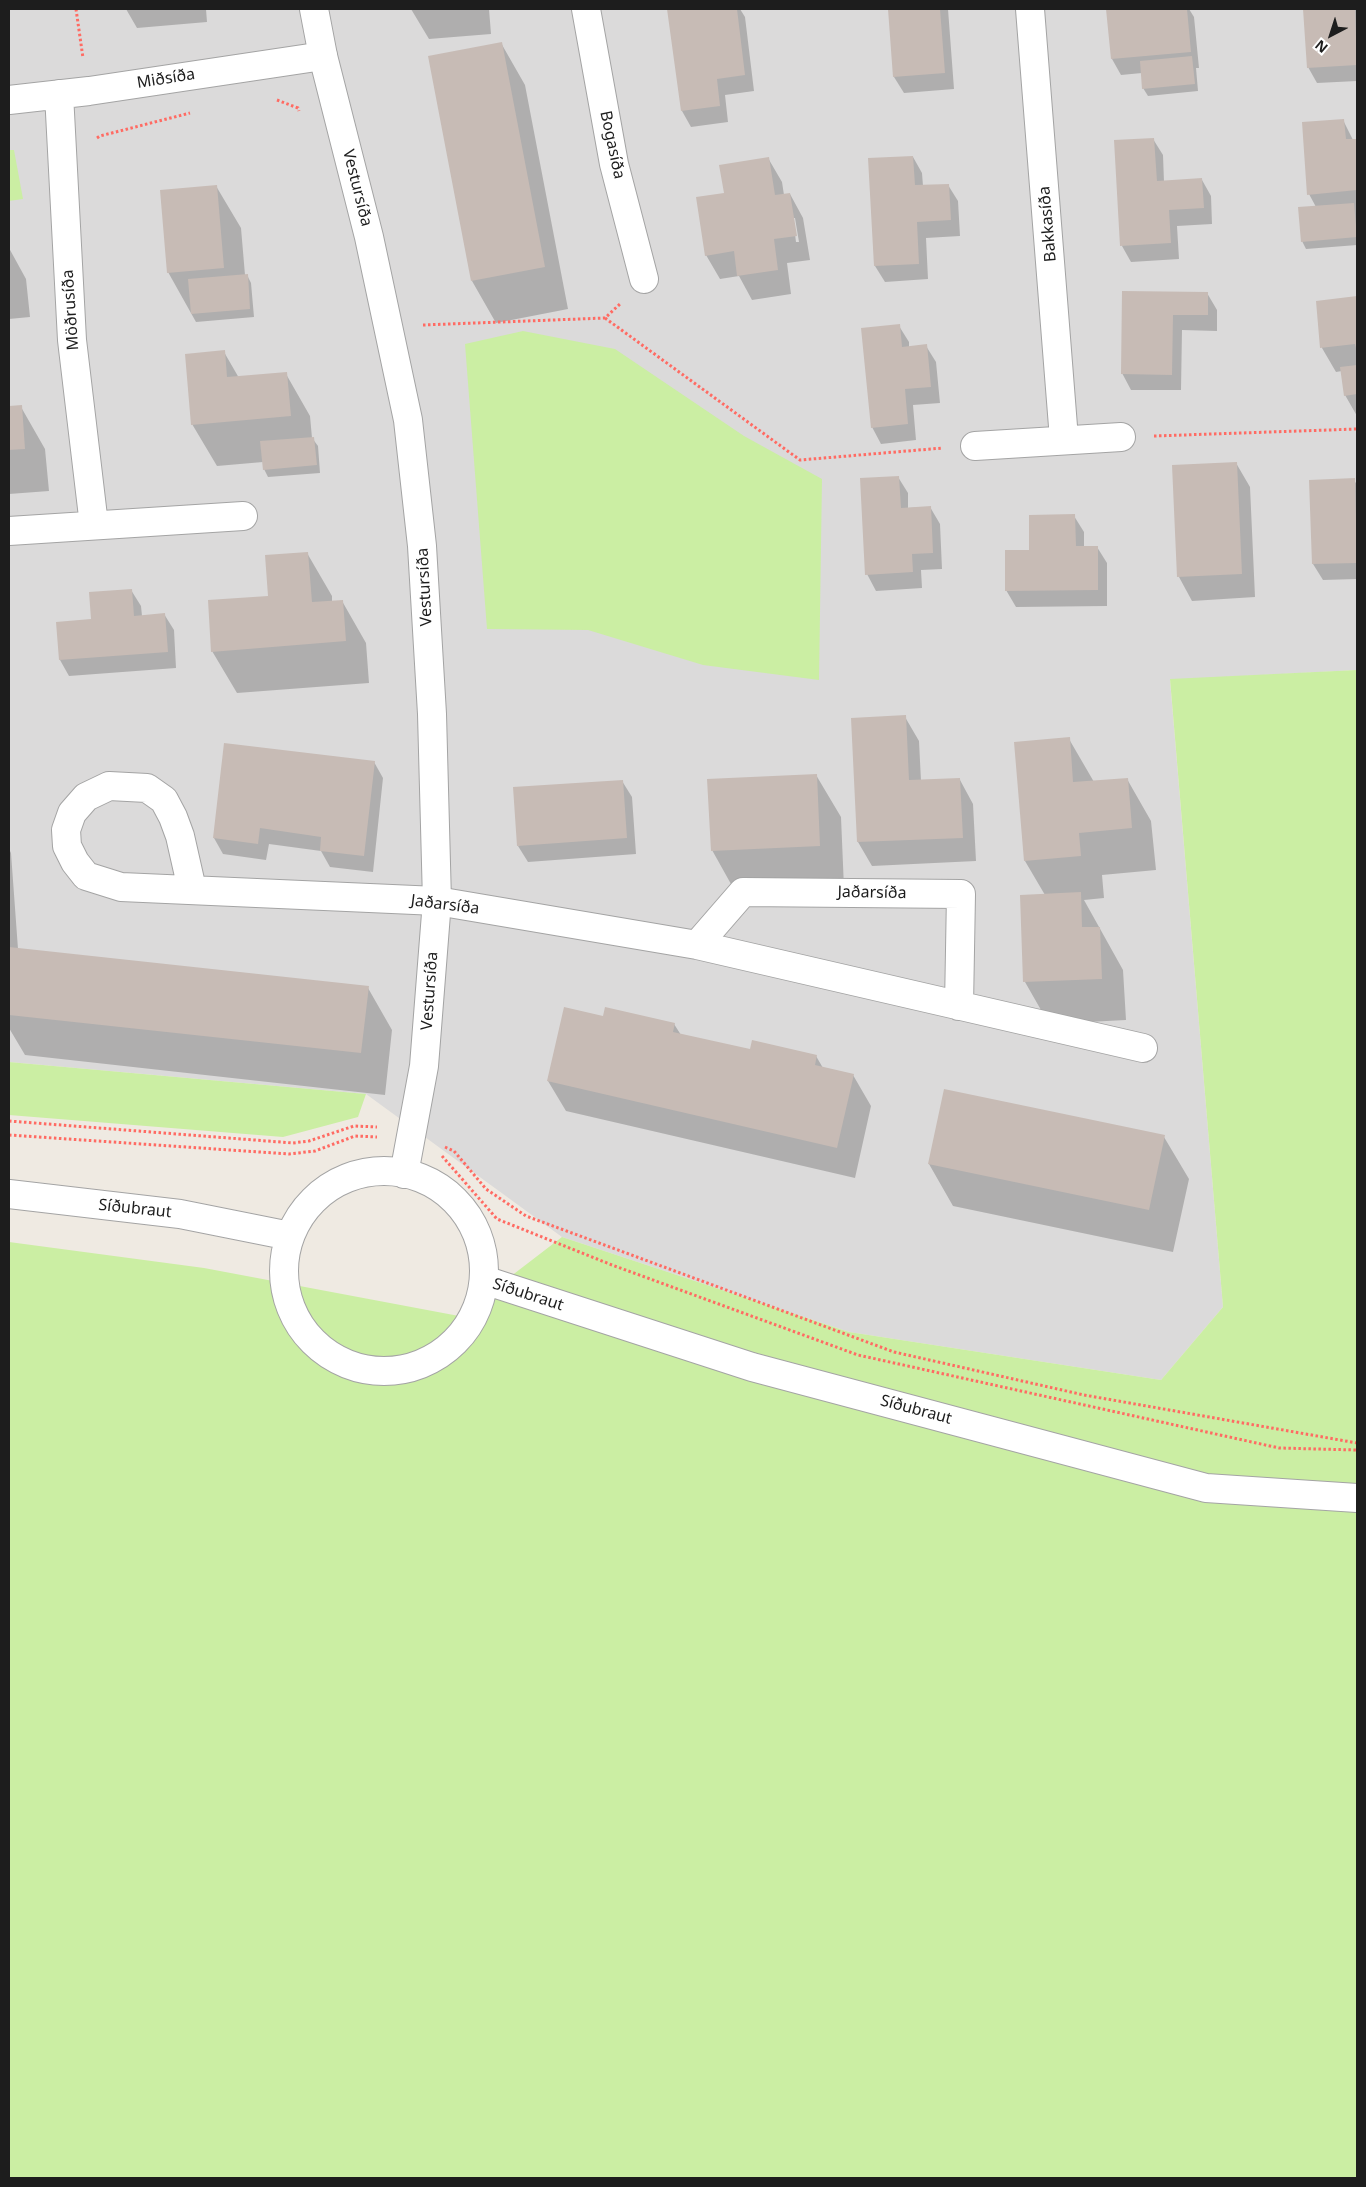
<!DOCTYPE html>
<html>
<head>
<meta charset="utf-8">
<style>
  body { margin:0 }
  #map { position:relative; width:1366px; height:2187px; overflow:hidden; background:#efeae2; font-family:"Noto Sans",sans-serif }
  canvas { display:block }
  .frame { position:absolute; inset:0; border:10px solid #1d1d1d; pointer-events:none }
  .north { position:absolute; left:1306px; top:10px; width:50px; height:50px; -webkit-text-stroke:4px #fff; paint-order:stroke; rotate:220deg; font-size:14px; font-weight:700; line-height:20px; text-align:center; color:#1d1d1d }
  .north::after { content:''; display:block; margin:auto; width:18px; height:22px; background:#1d1d1d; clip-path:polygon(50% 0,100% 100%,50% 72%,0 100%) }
</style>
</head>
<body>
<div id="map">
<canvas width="1366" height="2187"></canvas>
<div class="frame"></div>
<div class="north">N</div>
</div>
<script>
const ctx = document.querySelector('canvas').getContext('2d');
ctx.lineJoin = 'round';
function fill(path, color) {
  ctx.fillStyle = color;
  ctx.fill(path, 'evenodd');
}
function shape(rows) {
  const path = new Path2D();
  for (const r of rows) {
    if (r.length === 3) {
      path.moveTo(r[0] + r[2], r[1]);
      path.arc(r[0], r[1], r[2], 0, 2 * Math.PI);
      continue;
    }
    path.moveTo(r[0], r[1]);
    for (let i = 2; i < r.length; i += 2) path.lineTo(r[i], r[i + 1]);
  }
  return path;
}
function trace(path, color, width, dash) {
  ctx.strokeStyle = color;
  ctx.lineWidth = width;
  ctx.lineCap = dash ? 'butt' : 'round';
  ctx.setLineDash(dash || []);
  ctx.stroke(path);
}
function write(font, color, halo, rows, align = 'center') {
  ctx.font = font + ' "Noto Sans",sans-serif';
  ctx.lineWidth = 4;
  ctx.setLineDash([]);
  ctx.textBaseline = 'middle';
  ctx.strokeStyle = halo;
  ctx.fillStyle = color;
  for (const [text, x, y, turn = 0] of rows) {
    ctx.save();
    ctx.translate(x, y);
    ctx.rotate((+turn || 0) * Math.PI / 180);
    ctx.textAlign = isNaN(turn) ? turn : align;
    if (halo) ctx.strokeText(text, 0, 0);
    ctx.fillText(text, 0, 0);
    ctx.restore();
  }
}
fill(shape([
  [9,9,1357,9,1357,670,1170,680,1223,1307,1161,1380,849,1332,562,1237,366,1094,9,1062]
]), '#dbdada');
fill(shape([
  [9,150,14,150,23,199,9,201],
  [523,331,615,349,744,436,822,479,819,680,703,665,588,630,487,629,465,344],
  [1357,670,1357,2178,9,2178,9,1242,204,1268,459,1316,562,1237,849,1332,1161,1380,1223,1307,1170,679],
  [9,1062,366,1094,358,1117,283,1137,9,1115]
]), '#cbeea3');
fill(shape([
  [126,9,206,9,207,22,137,28],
  [411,9,489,9,491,34,429,39],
  [676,9,740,9,745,17,754,91,725,95,728,122,691,127,682,111,669,10],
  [889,9,948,9,954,89,904,93,894,77],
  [1107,9,1189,9,1194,17,1199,68,1196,68,1198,91,1148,96,1143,88,1142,73,1121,75,1112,59],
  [1304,9,1357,9,1357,81,1317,83,1308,67],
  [501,43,525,85,568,309,496,323,472,281],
  [1343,120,1353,140,1357,140,1357,207,1356,207,1357,210,1357,245,1306,249,1302,241,1316,207,1309,194],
  [1153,139,1163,155,1164,182,1202,180,1211,196,1212,224,1177,226,1179,259,1131,262,1122,246],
  [913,157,922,173,923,186,948,185,958,201,960,236,926,238,928,279,885,282,875,266,870,159],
  [768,158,782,182,784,195,790,194,803,218,810,260,787,263,791,294,752,300,739,276,720,279,706,255,725,194],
  [793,218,795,218,799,242,796,242],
  [216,186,241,228,245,275,247,275,251,283,254,317,196,322,168,272],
  [9,248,26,279,30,317,9,319],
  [1123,292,1207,293,1217,310,1217,331,1182,330,1181,390,1131,390,1122,373],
  [1357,298,1357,416,1345,395,1342,371,1336,372,1322,348,1317,302],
  [899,326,909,342,909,347,926,346,936,362,940,403,913,405,916,440,881,444,872,427],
  [224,352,239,378,286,374,310,416,312,438,318,446,320,473,268,477,264,469,263,462,217,466,192,424],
  [21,407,45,449,49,491,9,494,9,408],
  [1236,463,1250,487,1255,597,1192,601,1179,577],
  [898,477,908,493,908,508,930,507,940,524,942,569,921,570,922,588,876,591,867,574],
  [1354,480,1357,485,1357,579,1323,580,1313,564,1310,481],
  [1074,516,1084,532,1084,547,1097,547,1107,563,1107,606,1016,607,1006,590,1031,551],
  [307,553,332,596,332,602,342,601,366,643,369,683,237,693,212,651,270,597],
  [131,590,141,606,142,616,164,614,174,630,176,668,69,676,60,660,57,623,92,620],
  [905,717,919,741,921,781,960,780,973,804,976,861,872,866,858,842],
  [1069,739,1094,782,1127,779,1151,821,1156,870,1102,875,1104,898,1084,900,1123,970,1126,1020,1049,1024,1025,982,1045,895,1025,861],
  [374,762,383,778,373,872,330,867,321,851,269,844,266,860,223,854,214,838],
  [816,775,841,817,844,888,736,893,712,850],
  [622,781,632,797,636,854,528,862,518,846],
  [9,849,11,853,18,949,368,988,392,1030,385,1095,25,1055,9,1028],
  [604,1018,674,1024,681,1035,751,1050,816,1056,823,1068,853,1075,871,1106,855,1178,566,1111,548,1081],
  [1164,1137,1189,1179,1173,1252,953,1206,929,1164]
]), '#0003');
fill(shape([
  [667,9,737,9,745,75,717,79,720,106,681,111],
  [888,9,940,9,945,73,893,77],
  [1106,9,1187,9,1191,52,1111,59],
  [1303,9,1355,9,1357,65,1307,68],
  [502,42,545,267,471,281,428,56],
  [1192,56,1195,84,1142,89,1140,61],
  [1344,119,1346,139,1357,139,1357,190,1307,195,1302,122],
  [1154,138,1157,181,1202,178,1204,208,1169,210,1171,243,1120,246,1114,140],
  [913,156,915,185,949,184,951,220,917,222,919,264,874,266,868,158],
  [769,157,775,195,790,193,797,236,774,239,778,270,737,276,734,251,705,256,696,197,724,193,719,165],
  [217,185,224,268,167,273,160,190],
  [1354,203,1357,237,1301,242,1298,207],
  [248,274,250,309,191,314,188,279],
  [1122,291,1208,292,1208,315,1173,315,1172,375,1121,374],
  [1357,296,1357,352,1355,344,1320,348,1316,301],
  [900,324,902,347,927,344,931,387,905,389,908,424,871,428,861,328],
  [225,350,227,377,287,372,291,416,191,425,185,354],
  [1357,365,1357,394,1344,396,1340,367],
  [22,405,25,449,9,450,9,406],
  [314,437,317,465,263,470,260,441],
  [1237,462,1242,574,1177,577,1172,465],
  [899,476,901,508,931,506,933,553,912,554,913,572,865,575,860,478],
  [1355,478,1357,563,1312,564,1309,480],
  [1075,514,1076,546,1098,546,1098,590,1005,591,1005,550,1029,550,1029,515],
  [308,552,312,602,343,600,346,641,211,652,208,600,268,596,265,555],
  [132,589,134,616,165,613,168,652,59,660,56,622,91,619,89,592],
  [906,715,909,780,960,778,963,838,857,842,851,718],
  [1070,737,1073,782,1128,778,1132,828,1079,833,1081,856,1024,861,1014,742],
  [224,743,375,761,364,856,320,851,321,837,260,828,258,844,213,838],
  [817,774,820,846,711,851,707,779],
  [623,780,627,838,517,846,513,787],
  [1081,892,1082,927,1100,927,1102,979,1023,982,1020,895],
  [9,947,369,986,361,1053,9,1015],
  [564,1007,603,1016,605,1007,675,1023,673,1032,750,1049,752,1040,817,1055,815,1065,854,1074,837,1148,547,1081],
  [944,1089,1165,1135,1149,1210,928,1164]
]), '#c7bbb5');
const minor = shape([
  [586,9,614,164,644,279],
  [1030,9,1064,439],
  [59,94,72,340,94,525],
  [9,100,89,91,323,56],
  [975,446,1121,437],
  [9,531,243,516],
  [192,889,180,836,173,817,164,800,147,788,109,786,86,797,72,813,66,830,67,846,75,862,86,876,121,887,437,901,697,945,1143,1048],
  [697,945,743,892,961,894,959,1006]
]);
const tertiary = shape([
  [314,9,323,56,369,237,408,420,422,546,432,714,437,901,424,1066,404,1174],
  [384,1271,100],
  [9,1194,180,1214,290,1236],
  [484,1280,752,1367,1206,1488,1357,1498]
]);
trace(minor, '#a4a4a4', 30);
trace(tertiary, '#a4a4a4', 30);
trace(shape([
  [76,9,83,58],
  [277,100,298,108,299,111],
  [97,138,100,136,190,113],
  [605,318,800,460,943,448],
  [423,325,605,318,621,303],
  [1154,436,1357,429],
  [9,1121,293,1143,309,1141,354,1126,377,1127],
  [9,1135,289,1154,315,1151,355,1136,377,1137],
  [445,1147,454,1151,486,1189,526,1216,894,1352,1084,1395,1357,1443],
  [442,1156,497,1219,612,1265,858,1355,1279,1448,1357,1450]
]), '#ff6b63', 3, [2.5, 2.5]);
trace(minor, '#fff', 28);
trace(tertiary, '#fff', 28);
write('16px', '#1d1d1d', '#fff', [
  ["Miðsíða",166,79,-9],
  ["Bogasíða",612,145,78],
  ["Vestursíða",357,188,76],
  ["Bakkasíða",1048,224,-95],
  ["Möðrusíða",71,310,-94],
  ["Vestursíða",425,587,-93],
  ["Jaðarsíða",872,893,1],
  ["Jaðarsíða",445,905,7],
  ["Vestursíða",430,991,-86],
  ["Síðubraut",135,1209,6],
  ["Síðubraut",528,1295,18],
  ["Síðubraut",916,1410,15]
]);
</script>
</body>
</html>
